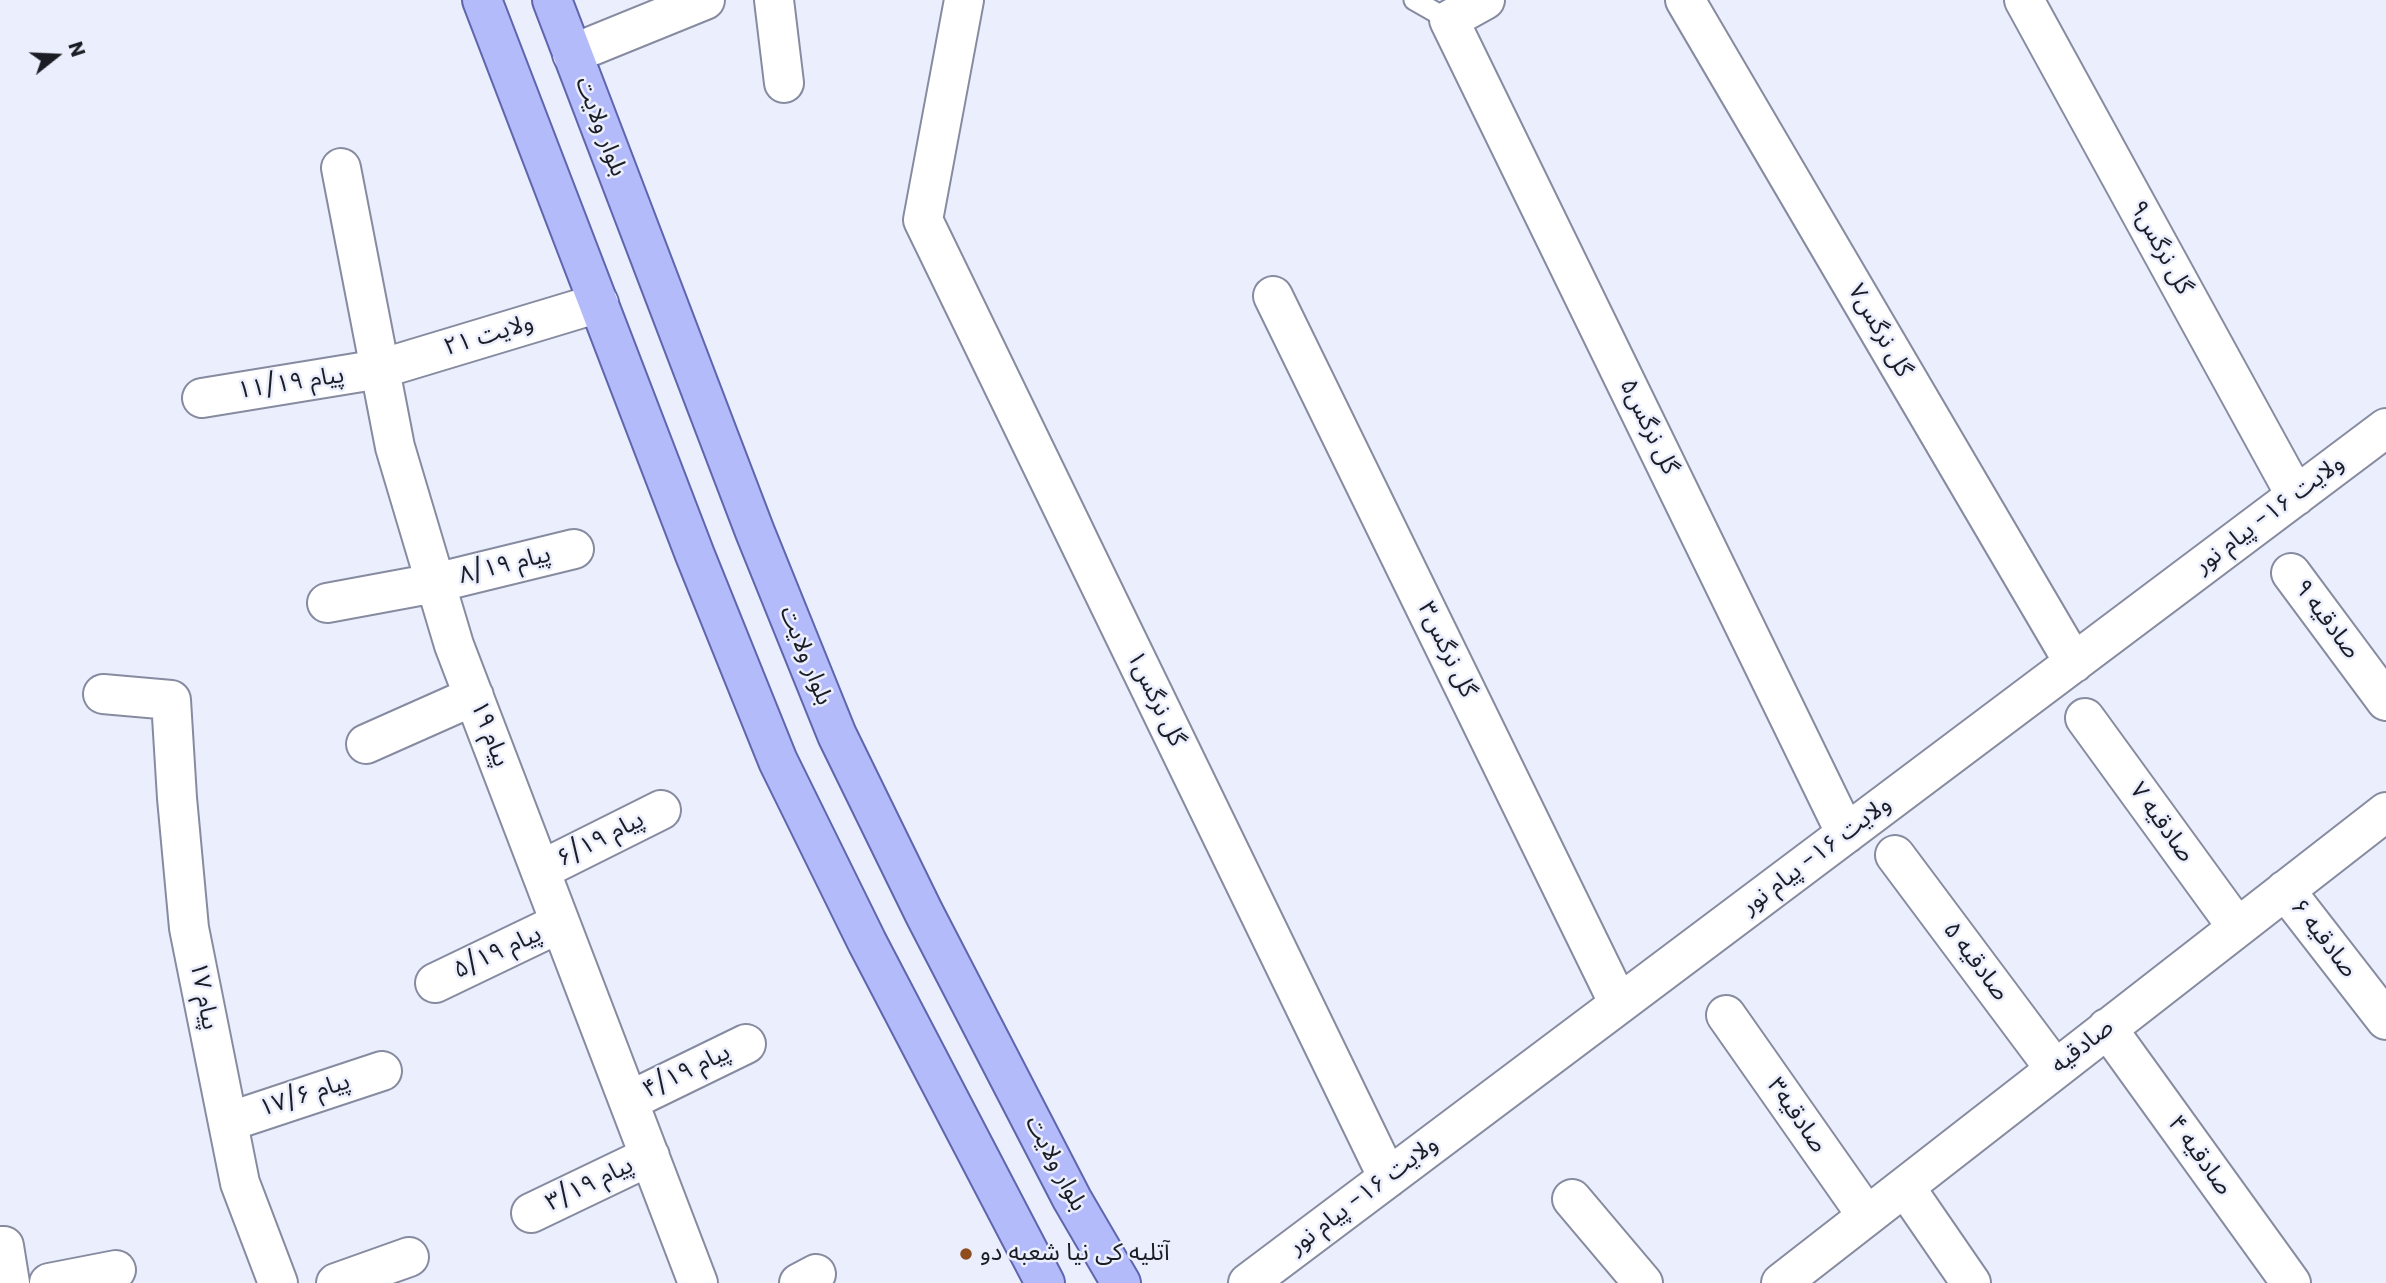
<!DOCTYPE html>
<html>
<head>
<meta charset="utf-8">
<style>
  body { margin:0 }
  #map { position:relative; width:2386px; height:1283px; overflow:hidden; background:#ebeefd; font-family:Poppins,sans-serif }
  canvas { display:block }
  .north { position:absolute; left:21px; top:21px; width:70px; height:70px; -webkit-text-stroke:5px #ebeefd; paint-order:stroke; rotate:72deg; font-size:19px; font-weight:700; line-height:28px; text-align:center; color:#1b1d25 }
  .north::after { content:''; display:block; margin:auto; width:24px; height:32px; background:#1b1d25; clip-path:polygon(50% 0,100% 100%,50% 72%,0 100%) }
</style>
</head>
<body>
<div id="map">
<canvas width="2386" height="1283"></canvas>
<div class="north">N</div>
</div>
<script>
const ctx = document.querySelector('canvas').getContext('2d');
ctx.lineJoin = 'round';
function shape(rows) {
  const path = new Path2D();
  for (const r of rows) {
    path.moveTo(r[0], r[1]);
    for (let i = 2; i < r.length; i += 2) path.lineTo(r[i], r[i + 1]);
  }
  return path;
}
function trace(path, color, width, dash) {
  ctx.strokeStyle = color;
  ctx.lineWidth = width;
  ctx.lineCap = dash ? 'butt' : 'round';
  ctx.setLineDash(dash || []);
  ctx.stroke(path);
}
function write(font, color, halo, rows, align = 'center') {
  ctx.font = font + ' Poppins,"Noto Sans Arabic",sans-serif';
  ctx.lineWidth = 5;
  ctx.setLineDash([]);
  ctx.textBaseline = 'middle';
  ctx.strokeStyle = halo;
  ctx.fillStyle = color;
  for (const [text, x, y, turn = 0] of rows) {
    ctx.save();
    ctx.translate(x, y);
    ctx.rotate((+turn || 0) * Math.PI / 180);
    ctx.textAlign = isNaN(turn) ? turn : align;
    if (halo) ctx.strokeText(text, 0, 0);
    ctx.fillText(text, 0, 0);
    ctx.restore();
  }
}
const lane = shape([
  [1414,0,1449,20]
]);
const street = shape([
  [774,0,784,83],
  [964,0,923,220,1388,1178],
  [1485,0,1449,20,1846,834],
  [1685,0,2074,663],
  [2024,0,2296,496],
  [572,54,705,0],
  [341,168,395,447,454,645,698,1283],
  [1273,296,1619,1004],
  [202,398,380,369,599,303],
  [2291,573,2386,701],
  [327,603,435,583,574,549],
  [103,694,171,700,177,798,189,928,240,1183,278,1283],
  [2085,718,2237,927],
  [366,744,474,696],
  [1895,855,2055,1069],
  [541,870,661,810],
  [2285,890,2386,1020],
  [435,983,560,923],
  [1726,1015,1867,1216],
  [2107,1028,2291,1283],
  [629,1101,746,1044],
  [228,1122,382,1071],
  [1905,1187,1971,1283],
  [1572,1199,1643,1283],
  [531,1213,650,1156],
  [0,1246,4,1246,10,1283],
  [49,1283,116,1270],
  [336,1283,409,1257],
  [799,1283,816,1274],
  [1248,1283,2386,428],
  [1781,1283,2386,812]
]);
const primary = shape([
  [482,0,695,555,778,761,867,942,1045,1283],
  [552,0,755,532,837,735,924,913,1072,1199,1121,1283]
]);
trace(lane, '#868ba0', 23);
trace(street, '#868ba0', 42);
trace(primary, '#5e66ad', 42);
trace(lane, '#fff', 19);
trace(street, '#fff', 38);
trace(primary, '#b4bbfa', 38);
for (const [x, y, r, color] of [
  [966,1254,7,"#8f4c1d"]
]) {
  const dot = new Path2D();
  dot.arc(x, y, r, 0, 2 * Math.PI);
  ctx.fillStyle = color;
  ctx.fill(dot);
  trace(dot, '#ebeefd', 2.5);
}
write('24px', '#1b1d25', '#ebeefd', [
  ["بلوار ولایت",600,127,69],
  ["گل نرگس۹",2160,248,61],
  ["گل نرگس۷",1879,331,60],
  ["ولایت ۲۱",489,336,-17],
  ["پیام ۱۱/۱۹",291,384,-9],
  ["گل نرگس۵",1648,427,64],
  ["ولایت ۱۶- پیام نور",2270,515,-37],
  ["پیام ۸/۱۹",505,566,-14],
  ["صادقیه ۹",2326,620,53],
  ["گل نرگس۳",1446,650,64],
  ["بلوار ولایت",805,656,68],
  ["گل نرگس۱",1155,699,64],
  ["پیام ۱۹",489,734,69],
  ["صادقیه ۷",2161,823,54],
  ["پیام ۶/۱۹",601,840,-27],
  ["ولایت ۱۶- پیام نور",1817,856,-37],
  ["صادقیه ۶",2323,939,52],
  ["پیام ۵/۱۹",498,953,-25],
  ["صادقیه ۵",1975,962,53],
  ["پیام ۱۷",203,996,79],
  ["صادقیه",2083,1047,-38],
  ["پیام ۴/۱۹",687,1072,-26],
  ["پیام ۱۷/۶",305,1096,-18],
  ["صادقیه۳",1796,1116,55],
  ["صادقیه ۴",2199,1156,54],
  ["بلوار ولایت",1055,1164,62],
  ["پیام ۳/۱۹",590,1185,-26],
  ["ولایت ۱۶- پیام نور",1364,1196,-37]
]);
write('24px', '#1b1d25', '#ebeefd', [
  ["آتلیه کی نیا شعبه دو",980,1254]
], 'left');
</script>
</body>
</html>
